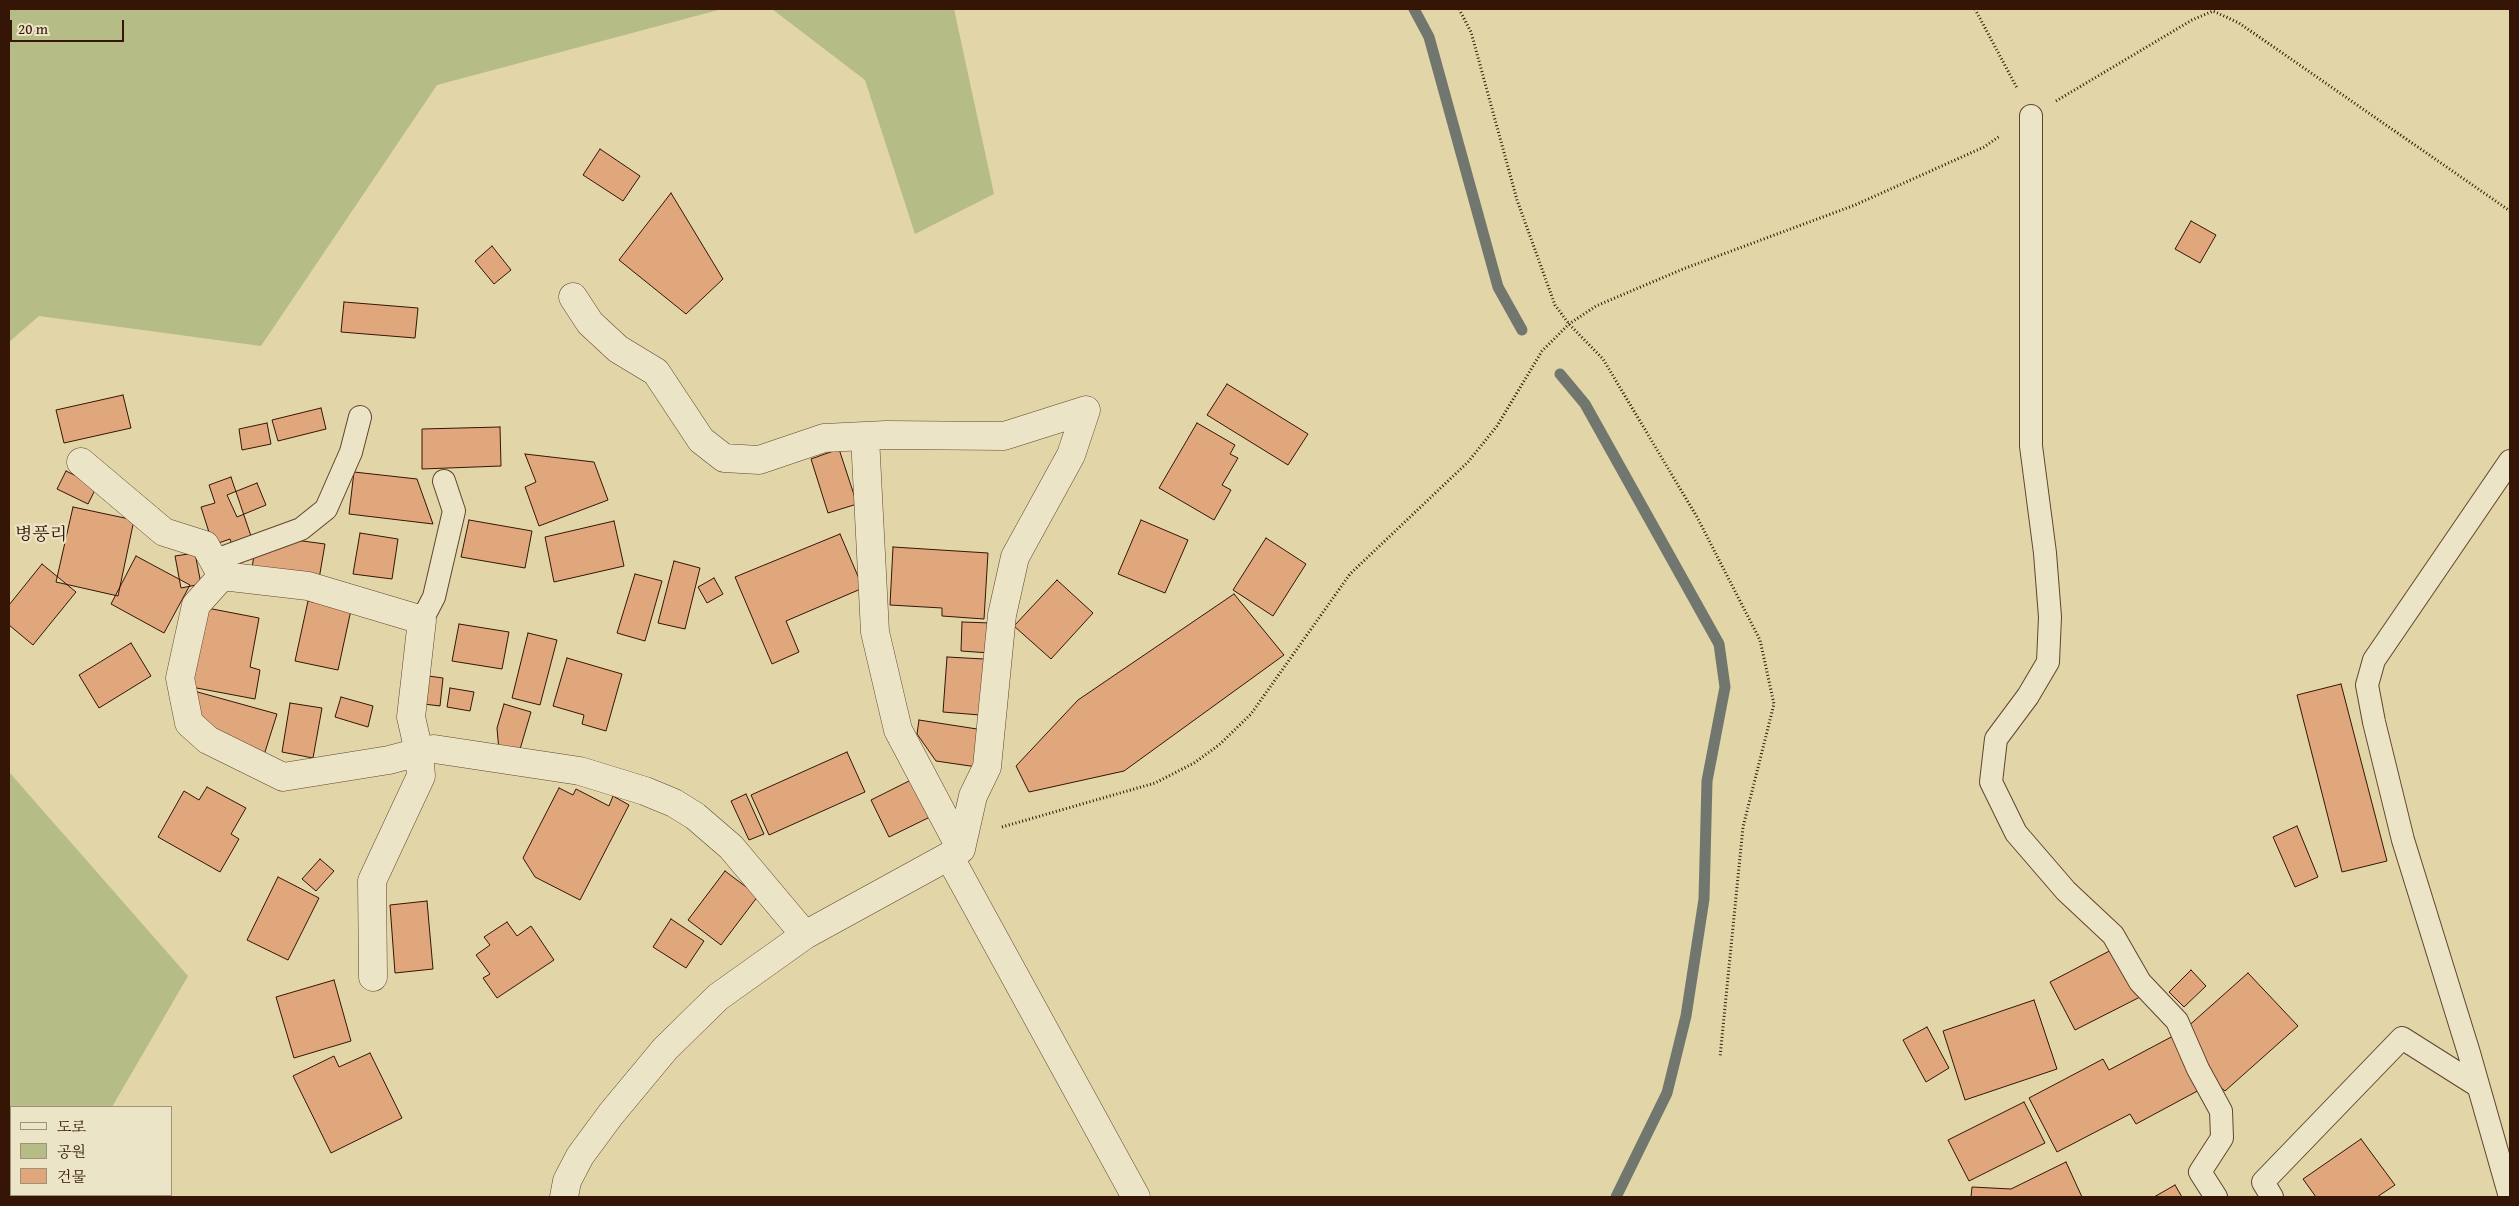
<!DOCTYPE html>
<html>
<head>
<meta charset="utf-8">
<style>
  body { margin:0 }
  #map { position:relative; width:2519px; height:1206px; overflow:hidden; background:#e2d5a7; font-family:"Gentium Book Plus","Noto Serif KR",serif }
  canvas { display:block }
  .frame { position:absolute; inset:0; border:10px solid #341506; pointer-events:none }
  .legend { position:absolute; left:10px; top:1106px; width:162px; height:90px; box-sizing:border-box; background:#ece4c6; border:1px solid #a29179; margin:0; padding:6px 9px; list-style:none; font-size:15px; color:#341506 }
  .legend li { display:flex; align-items:center; gap:10px; height:25px }
  .legend b { width:25px; border:1px solid #a29179 }
  .scale { position:absolute; left:10px; top:20px; width:114px; height:22px; box-sizing:border-box; border:2px solid #341506; border-top:0; padding-left:6px; font-size:15px; line-height:18px; white-space:nowrap; color:#341506; -webkit-text-stroke:4px #ece4c6; paint-order:stroke }
</style>
</head>
<body>
<div id="map">
<canvas width="2519" height="1206"></canvas>
<div class="frame"></div>
<ul class="legend">
<li><b style="height:6px;background:#ece4c6"></b>도로</li>
<li><b style="height:14px;background:#b6bc85"></b>공원</li>
<li><b style="height:14px;background:#e0a77d"></b>건물</li>
</ul>
<div class="scale">20 m</div>
</div>
<script>
const ctx = document.querySelector('canvas').getContext('2d');
ctx.lineJoin = 'round';
function fill(path, color) {
  ctx.fillStyle = color;
  ctx.fill(path, 'evenodd');
}
function shape(rows) {
  const path = new Path2D();
  for (const r of rows) {
    path.moveTo(r[0], r[1]);
    for (let i = 2; i < r.length; i += 2) path.lineTo(r[i], r[i + 1]);
  }
  return path;
}
function trace(path, color, width, dash) {
  ctx.strokeStyle = color;
  ctx.lineWidth = width;
  ctx.lineCap = dash ? 'butt' : 'round';
  ctx.setLineDash(dash || []);
  ctx.stroke(path);
}
function write(font, color, halo, rows, align = 'center') {
  ctx.font = font + ' "Gentium Book Plus","Noto Serif KR",serif';
  ctx.lineWidth = 4.5;
  ctx.setLineDash([]);
  ctx.textBaseline = 'middle';
  ctx.strokeStyle = halo;
  ctx.fillStyle = color;
  for (const [text, x, y, turn = 0] of rows) {
    ctx.save();
    ctx.translate(x, y);
    ctx.rotate((+turn || 0) * Math.PI / 180);
    ctx.textAlign = isNaN(turn) ? turn : align;
    if (halo) ctx.strokeText(text, 0, 0);
    ctx.fillText(text, 0, 0);
    ctx.restore();
  }
}
fill(shape([
  [9,9,722,9,437,85,261,346,39,316,9,342],
  [772,9,954,9,994,194,915,234,865,80],
  [9,772,188,976,112,1107,11,1107,11,1195,62,1195,61,1197,9,1197]
]), '#b6bc85');
trace(shape([
  [1414,9,1429,37,1498,287,1522,330],
  [1560,374,1585,404,1719,644,1725,687,1707,781,1704,899,1686,1016,1667,1093,1616,1197]
]), '#71766e', 11);
const building = shape([
  [600,149,640,176,623,201,583,175,600,149],
  [671,193,723,279,686,314,619,260,671,193],
  [2191,221,2216,235,2200,263,2175,249,2191,221],
  [492,246,511,270,494,284,475,261,492,246],
  [344,302,418,308,415,338,341,332,344,302],
  [1227,384,1308,434,1288,465,1207,415,1227,384],
  [123,395,131,428,64,443,56,410,123,395],
  [321,408,326,429,278,441,272,420,321,408],
  [267,423,271,444,242,450,239,429,267,423],
  [1197,423,1235,445,1230,454,1238,458,1222,485,1231,490,1214,520,1159,488,1197,423],
  [500,427,501,466,422,469,422,429,500,427],
  [839,449,857,504,828,513,811,459,839,449],
  [525,454,594,462,608,500,539,526,525,487,536,482,525,454],
  [66,471,97,486,88,504,57,489,66,471],
  [354,472,417,479,433,524,349,514,354,472],
  [231,477,253,542,233,548,230,539,213,545,201,507,215,503,209,485,231,477],
  [257,483,266,505,237,517,227,495,257,483],
  [73,507,134,520,118,596,56,582,73,507],
  [469,520,532,531,525,568,461,557,469,520],
  [1141,520,1188,540,1165,593,1118,574,1141,520],
  [614,521,624,566,554,582,545,537,614,521],
  [360,533,398,539,392,579,353,574,360,533],
  [840,534,863,588,786,621,799,652,772,664,735,577,840,534],
  [1266,538,1306,564,1273,616,1233,590,1266,538],
  [288,539,325,544,319,579,252,569,254,554,288,539],
  [893,547,988,553,984,619,942,616,942,608,890,605,893,547],
  [195,553,201,584,181,588,175,556,195,553],
  [136,556,190,585,164,633,111,604,136,556],
  [674,561,700,568,685,629,658,623,674,561],
  [42,564,76,592,33,645,9,625,9,605,42,564],
  [635,574,662,581,645,641,617,633,635,574],
  [714,578,723,594,707,603,698,587,714,578],
  [1057,580,1093,613,1051,659,1014,626,1057,580],
  [1234,594,1284,655,1124,771,1029,792,1016,766,1078,700,1234,594],
  [308,601,351,610,338,670,295,661,308,601],
  [202,607,259,618,250,667,260,670,255,699,186,686,202,607],
  [962,622,991,623,990,653,961,651,962,622],
  [459,624,509,632,502,669,452,661,459,624],
  [528,633,557,640,540,705,512,698,528,633],
  [131,643,151,676,99,708,79,675,131,643],
  [947,657,984,659,980,715,943,712,947,657],
  [567,658,622,674,606,731,582,724,584,715,553,706,567,658],
  [428,676,443,678,440,706,424,704,428,676],
  [2341,684,2387,861,2342,872,2297,695,2341,684],
  [450,688,474,692,470,711,447,707,450,688],
  [194,691,277,714,264,755,194,717,194,691],
  [341,697,373,706,368,727,335,717,341,697],
  [290,703,322,708,313,758,282,752,290,703],
  [504,704,531,712,518,756,499,751,497,728,504,704],
  [919,720,977,729,977,767,936,761,917,734,919,720],
  [847,752,865,792,769,835,751,795,847,752],
  [913,779,932,816,889,837,871,800,913,779],
  [207,787,246,808,231,834,239,839,220,872,158,837,184,791,199,800,207,787],
  [559,788,573,795,576,789,609,806,613,796,629,805,580,900,535,877,523,858,559,788],
  [746,794,764,834,749,840,731,801,746,794],
  [2297,826,2318,877,2295,887,2273,837,2297,826],
  [320,859,334,871,316,891,302,879,320,859],
  [725,871,758,896,721,945,688,920,725,871],
  [278,877,319,898,288,960,247,940,278,877],
  [427,901,433,969,395,973,390,905,427,901],
  [671,919,704,941,686,968,653,947,671,919],
  [507,922,517,936,531,926,554,960,497,998,483,978,490,974,476,955,490,945,484,937,507,922],
  [2117,947,2142,996,2075,1030,2050,982,2117,947],
  [2191,970,2206,986,2184,1007,2169,992,2191,970],
  [2248,973,2298,1026,2225,1091,2210,1079,2185,1029,2248,973],
  [334,980,351,1041,294,1058,276,997,334,980],
  [2034,1000,2057,1069,1965,1100,1943,1031,2034,1000],
  [1927,1027,1949,1068,1926,1082,1903,1040,1927,1027],
  [2175,1035,2203,1088,2136,1124,2130,1114,2057,1152,2029,1098,2103,1059,2109,1070,2175,1035],
  [370,1053,402,1118,331,1153,293,1076,334,1056,339,1067,370,1053],
  [2024,1102,2045,1143,1969,1181,1948,1140,2024,1102],
  [2361,1139,2395,1185,2377,1197,2316,1197,2303,1179,2361,1139],
  [2066,1162,2082,1197,1971,1197,1972,1187,2011,1189,2066,1162],
  [2175,1185,2182,1197,2154,1197,2175,1185]
]);
fill(building, '#e0a77d');
trace(building, '#341506', 1);
const service = shape([
  [2031,116,2031,446,2045,553,2050,617,2048,662,2028,696,1996,739,1991,782,2016,833,2066,891,2113,935,2140,982,2177,1021,2198,1069,2221,1111,2222,1138,2200,1172,2216,1197],
  [213,561,301,529,326,509,351,452,360,417],
  [422,620,434,597,454,511,444,481],
  [2272,1197,2263,1182,2402,1038,2478,1086],
  [2510,1197,2469,1053,2403,840,2374,722,2367,685,2374,660,2510,461]
]);
const minor = shape([
  [573,297,590,323,618,349,656,372,701,440,724,458,759,460,824,438,886,435,1004,436,1086,410,1071,455,1015,557,1002,615,987,767,973,796,961,849],
  [865,437,875,632,898,730,961,849],
  [81,462,164,532,205,545,222,576],
  [373,977,372,881,421,776,419,752,411,717,422,620,308,586,222,576,196,605,180,678,189,723,208,740,283,777,389,760,419,752,434,749,580,771,645,791,674,803,695,816,731,847,805,935],
  [564,1197,567,1181,580,1156,611,1114,665,1049,718,997,805,935,949,856,1136,1197]
]);
trace(service, '#60452e', 24);
trace(minor, '#60452e', 29);
trace(shape([
  [1459,9,1471,32,1517,200,1555,305,1569,324,1603,359,1697,517,1760,640,1774,704,1743,827,1720,1057],
  [1975,9,2017,88],
  [2056,101,2192,20,2213,11,2239,23,2510,211],
  [1002,827,1155,783,1194,763,1219,745,1251,714,1350,574,1468,462,1497,426,1542,351,1569,324,1596,306,1683,269,1855,205,1984,147,2000,136]
]), '#341506', 3, [1, 2.5]);
trace(service, '#ece4c6', 22);
trace(minor, '#ece4c6', 28);
write('18px', '#341506', '#ece4c6', [
  ["병풍리",41,535]
]);
</script>
</body>
</html>
